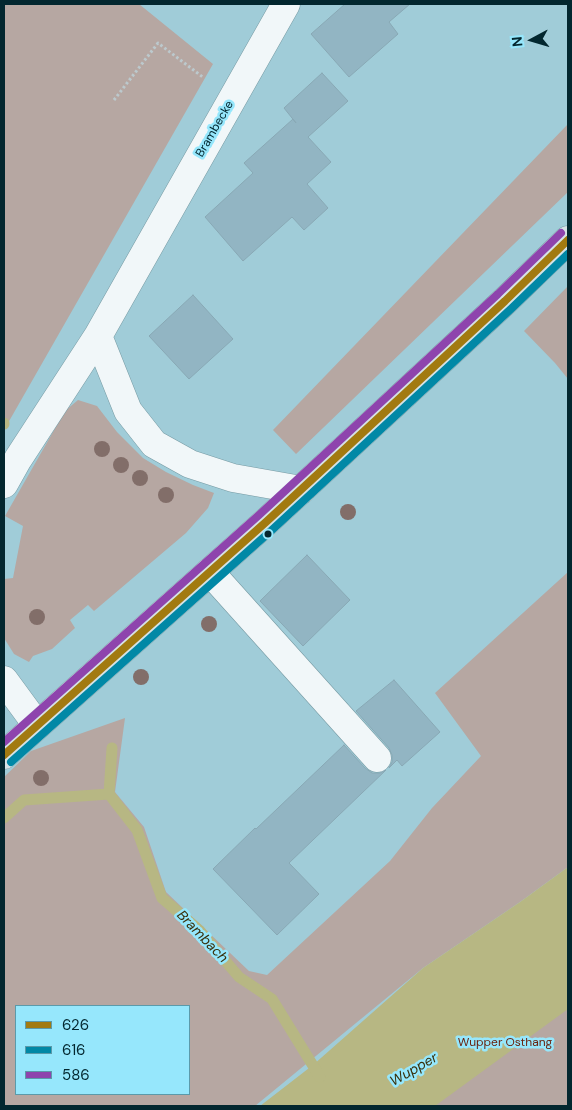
<!DOCTYPE html>
<html>
<head>
<meta charset="utf-8">
<style>
  body { margin:0 }
  #map { position:relative; width:572px; height:1110px; overflow:hidden; background:#a0ccd8; font-family:"DM Sans",sans-serif }
  canvas { display:block }
  .frame { position:absolute; inset:0; border:5px solid #03272f; pointer-events:none }
  .legend { position:absolute; left:15px; top:1005px; width:175px; height:90px; box-sizing:border-box; background:#96e7fc; border:1px solid #5b9aaa; margin:0; padding:6px 9px; list-style:none; font-size:15px; color:#03272f }
  .legend li { display:flex; align-items:center; gap:10px; height:25px }
  .legend b { width:25px; border:1px solid #5b9aaa }
  .north { position:absolute; left:507px; top:15px; width:50px; height:50px; -webkit-text-stroke:4px #96e7fc; paint-order:stroke; rotate:264deg; font-size:14px; font-weight:700; line-height:20px; text-align:center; color:#03272f }
  .north::after { content:''; display:block; margin:auto; width:18px; height:22px; background:#03272f; clip-path:polygon(50% 0,100% 100%,50% 72%,0 100%) }
</style>
</head>
<body>
<div id="map">
<canvas width="572" height="1110"></canvas>
<div class="frame"></div>
<ul class="legend">
<li><b style="height:6px;background:#a27a10"></b>626</li>
<li><b style="height:6px;background:#0188a6"></b>616</li>
<li><b style="height:6px;background:#8e44ad"></b>586</li>
</ul>
<div class="north">N</div>
</div>
<script>
const ctx = document.querySelector('canvas').getContext('2d');
ctx.lineJoin = 'round';
function fill(path, color) {
  ctx.fillStyle = color;
  ctx.fill(path, 'evenodd');
}
function shape(rows) {
  const path = new Path2D();
  for (const r of rows) {
    path.moveTo(r[0], r[1]);
    for (let i = 2; i < r.length; i += 2) path.lineTo(r[i], r[i + 1]);
  }
  return path;
}
function trace(path, color, width, dash) {
  ctx.strokeStyle = color;
  ctx.lineWidth = width;
  ctx.lineCap = dash ? 'butt' : 'round';
  ctx.setLineDash(dash || []);
  ctx.stroke(path);
}
function write(font, color, halo, rows, align = 'center') {
  ctx.font = font + ' "DM Sans",sans-serif';
  ctx.lineWidth = 5;
  ctx.setLineDash([]);
  ctx.textBaseline = 'middle';
  ctx.strokeStyle = halo;
  ctx.fillStyle = color;
  for (const [text, x, y, turn = 0] of rows) {
    ctx.save();
    ctx.translate(x, y);
    ctx.rotate((+turn || 0) * Math.PI / 180);
    ctx.textAlign = isNaN(turn) ? turn : align;
    if (halo) ctx.strokeText(text, 0, 0);
    ctx.fillText(text, 0, 0);
    ctx.restore();
  }
}
fill(shape([
  [4,4,139,4,213,64,4,430],
  [568,124,568,192,296,454,273,430],
  [568,286,568,379,555,363,524,331],
  [78,400,97,406,117,432,143,458,166,472,193,485,214,493,208,508,186,533,94,611,88,605,70,620,75,628,52,649,33,656,29,662,14,654,4,638,4,579,13,578,23,526,5,516,65,411],
  [568,572,568,867,520,902,423,968,255,1106,4,1106,4,777,31,751,125,718,115,792,144,827,166,892,249,971,267,975,390,861,432,808,481,756,435,693],
  [16,1006,189,1006,189,1094,16,1094],
  [568,922,568,1106,346,1106]
]), '#b6a7a2');
fill(shape([
  [568,867,568,1009,435,1106,260,1106,313,1065,423,968,520,902]
]), '#b7b783');
trace(shape([
  [4,423,4,424],
  [112,748,109,794,137,830,162,898,200,931,239,977,272,999,320,1077],
  [4,818,24,800,109,794]
]), '#b7b783', 11);
const building = shape([
  [345,4,410,4,389,22,398,34,349,77,311,34,345,4],
  [322,73,348,101,308,137,331,162,307,184,328,208,304,230,292,217,243,261,205,217,253,173,244,163,293,119,296,123,284,108,322,73],
  [193,295,233,339,189,379,149,336,193,295],
  [307,555,350,600,303,646,260,601,307,555],
  [394,680,440,732,402,766,397,760,389,768,392,762,392,755,389,748,356,711,394,680],
  [344,745,365,768,372,773,380,773,386,770,289,863,319,894,277,935,213,869,255,828,256,829,344,745]
]);
fill(building, '#92b5c3');
trace(building, '#88a8b4', 1);
const minor = shape([
  [98,336,128,411,154,444,190,464,233,478,301,490],
  [4,484,18,459,98,336,286,4],
  [210,572,377,758],
  [4,680,37,725]
]);
const major = shape([
  [4,755,266,522,505,301,568,240]
]);
trace(minor, '#769aa3', 29);
trace(major, '#779aa3', 29);
trace(shape([
  [114,100,158,43,204,78]
]), '#bcc9cd', 3, [2.5, 2.5]);
trace(minor, '#f1f7f9', 28);
trace(major, '#d6e3e6', 28);
trace(shape([
  [4,755,266,522,505,301,568,240]
]), '#a27a10', 8);
trace(shape([
  [11,762,273,529,512,308,568,254]
]), '#0188a6', 8);
trace(shape([
  [4,742,259,515,498,294,561,233]
]), '#8e44ad', 8);
ctx.fillStyle = '#826e69';
for (const [x, y] of [
  [102,449],
  [121,465],
  [140,478],
  [166,495],
  [348,512],
  [37,617],
  [209,624],
  [141,677],
  [41,778]
]) {
  ctx.beginPath();
  ctx.arc(x, y, 8, 0, 2 * Math.PI);
  ctx.fill();
}
for (const [x, y, r, color] of [
  [268,534,4.5,"#03272f"]
]) {
  const dot = new Path2D();
  dot.arc(x, y, r, 0, 2 * Math.PI);
  ctx.fillStyle = color;
  ctx.fill(dot);
  trace(dot, '#96e7fc', 2);
}
write('12px', '#03272f', '#96e7fc', [
  ["Brambecke",215,129,-60]
]);
write('12px', '#69220f', '#96e7fc', [
  ["Wupper Osthang",505,1043]
]);
write('italic 14px', '#38300c', '#96e7fc', [
  ["Brambach",202,937,46],
  ["Wupper",414,1070,-30]
]);
</script>
</body>
</html>
